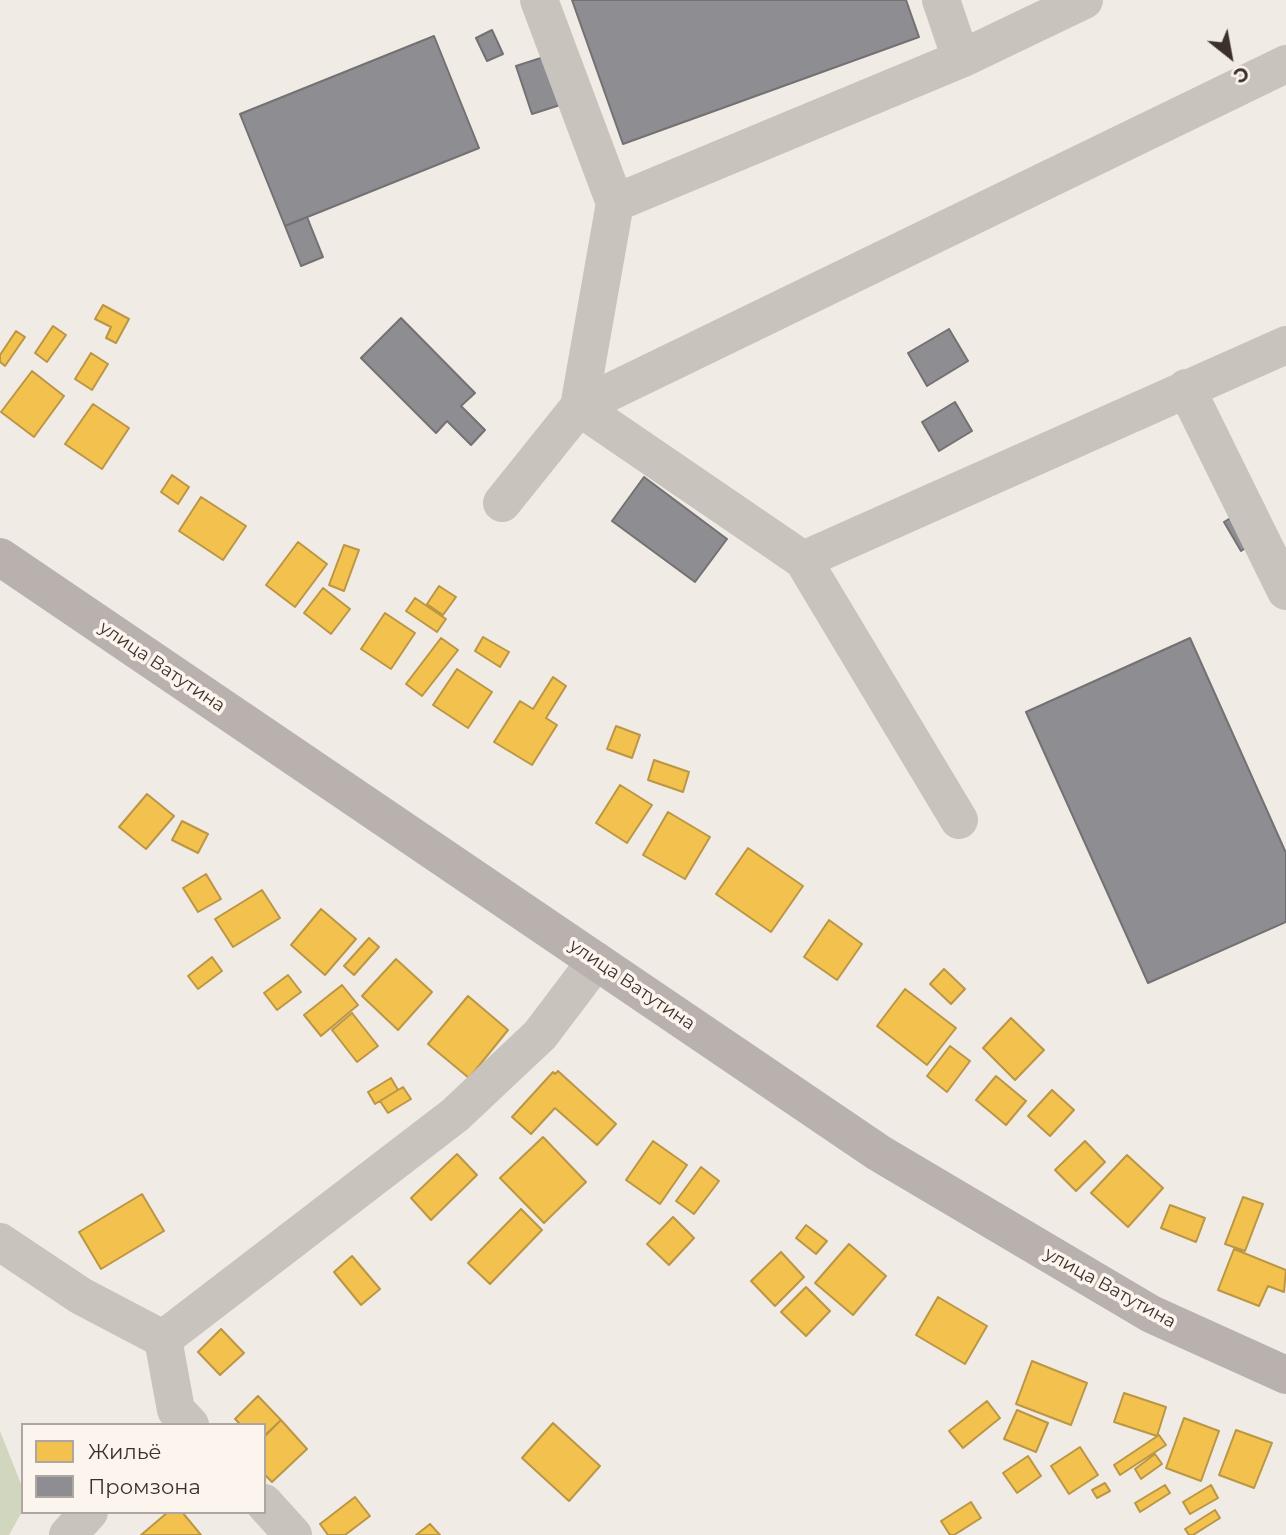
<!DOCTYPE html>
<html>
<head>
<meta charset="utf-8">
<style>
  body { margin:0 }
  #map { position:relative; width:1286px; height:1535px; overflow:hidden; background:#f0ebe5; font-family:Montserrat,sans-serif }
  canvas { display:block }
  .legend { position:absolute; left:21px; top:1423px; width:245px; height:91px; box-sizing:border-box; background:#fbf5ee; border:2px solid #aea6a0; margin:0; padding:9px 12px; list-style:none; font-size:21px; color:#3b302b }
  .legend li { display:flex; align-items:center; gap:14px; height:35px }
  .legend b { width:35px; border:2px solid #aea6a0 }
  .north { position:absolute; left:1195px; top:21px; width:70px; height:70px; -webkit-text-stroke:5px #fbf5ee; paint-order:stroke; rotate:149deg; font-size:19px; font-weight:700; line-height:28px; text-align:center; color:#3b302b }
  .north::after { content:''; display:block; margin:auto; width:24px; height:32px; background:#3b302b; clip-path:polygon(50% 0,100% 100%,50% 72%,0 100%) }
</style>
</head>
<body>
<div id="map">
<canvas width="1286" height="1535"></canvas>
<ul class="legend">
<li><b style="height:19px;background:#f2c14e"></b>Жильё</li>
<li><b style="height:19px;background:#8d8d92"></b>Промзона</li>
</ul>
<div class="north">С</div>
</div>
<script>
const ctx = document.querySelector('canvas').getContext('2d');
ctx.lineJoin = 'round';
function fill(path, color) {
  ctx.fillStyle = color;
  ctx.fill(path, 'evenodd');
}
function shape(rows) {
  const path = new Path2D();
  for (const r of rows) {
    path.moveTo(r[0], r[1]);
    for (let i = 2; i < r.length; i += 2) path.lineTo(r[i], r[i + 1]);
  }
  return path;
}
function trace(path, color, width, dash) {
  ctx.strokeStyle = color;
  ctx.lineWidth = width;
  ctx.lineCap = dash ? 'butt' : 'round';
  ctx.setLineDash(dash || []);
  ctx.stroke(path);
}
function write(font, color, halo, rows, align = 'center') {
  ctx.font = font + ' Montserrat,sans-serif';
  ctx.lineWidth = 7;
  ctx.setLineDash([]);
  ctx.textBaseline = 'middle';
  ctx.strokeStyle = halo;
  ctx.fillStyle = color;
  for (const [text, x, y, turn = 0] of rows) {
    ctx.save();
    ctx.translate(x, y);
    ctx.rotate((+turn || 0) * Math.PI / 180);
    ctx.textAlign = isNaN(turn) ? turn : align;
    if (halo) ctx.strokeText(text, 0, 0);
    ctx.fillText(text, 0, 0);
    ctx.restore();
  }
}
fill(shape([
  [0,1431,23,1489,23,1510,9,1535,0,1535]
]), '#d1d6bf');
const homes = shape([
  [103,305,129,319,116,343,106,338,111,327,95,319,103,305],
  [53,326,66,335,47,362,35,353,53,326],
  [16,331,25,337,5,366,0,362,0,355,16,331],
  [91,353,108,364,92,390,75,379,91,353],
  [32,371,64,396,34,437,1,412,32,371],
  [93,404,129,428,102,469,65,444,93,404],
  [172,475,189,487,178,504,161,492,172,475],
  [201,497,246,526,223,560,179,531,201,497],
  [298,542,327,564,295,607,266,585,298,542],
  [344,545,359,550,344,591,329,585,344,545],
  [439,586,456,597,443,615,427,604,439,586],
  [323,588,350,609,331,634,304,613,323,588],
  [415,598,446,619,437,632,406,611,415,598],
  [385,613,415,633,391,669,361,649,385,613],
  [483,637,509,652,500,667,475,651,483,637],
  [441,638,458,650,422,696,406,684,441,638],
  [457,669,492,692,468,728,433,705,457,669],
  [553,677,566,686,546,718,557,725,532,765,494,742,520,701,533,709,553,677],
  [616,726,640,735,632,758,607,749,616,726],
  [654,760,689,772,683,792,648,780,654,760],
  [620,785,652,805,627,843,596,823,620,785],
  [147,794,174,816,146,849,119,827,147,794],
  [668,812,710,837,685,879,643,855,668,812],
  [182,821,208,834,198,853,172,840,182,821],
  [748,848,803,886,771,932,716,894,748,848],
  [206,874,221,899,198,912,183,888,206,874],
  [262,890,280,918,233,947,215,919,262,890],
  [321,909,356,939,325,975,291,945,321,909],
  [829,920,862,944,837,980,804,957,829,920],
  [369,938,379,947,354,975,344,966,369,938],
  [212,957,222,971,198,989,188,976,212,957],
  [396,959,432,992,398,1030,362,996,396,959],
  [944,969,965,989,951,1004,930,984,944,969],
  [288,975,301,992,277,1010,264,993,288,975],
  [342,985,358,1005,321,1036,304,1015,342,985],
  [905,989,956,1028,927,1065,877,1026,905,989],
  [468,996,508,1030,469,1078,428,1044,468,996],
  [352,1013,378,1046,357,1062,332,1030,352,1013],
  [1011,1018,1044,1050,1015,1080,983,1048,1011,1018],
  [950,1046,970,1061,947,1092,927,1076,950,1046],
  [558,1071,616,1124,597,1145,555,1108,531,1134,512,1117,553,1072,555,1074,558,1071],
  [996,1076,1026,1101,1006,1125,976,1100,996,1076],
  [391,1078,398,1090,375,1104,368,1092,391,1078],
  [403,1087,411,1099,388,1113,380,1101,403,1087],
  [1052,1090,1074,1110,1050,1136,1028,1116,1052,1090],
  [543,1137,586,1182,544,1223,500,1178,543,1137],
  [653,1141,687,1165,660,1204,626,1180,653,1141],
  [1085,1141,1105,1162,1076,1191,1055,1170,1085,1141],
  [457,1154,477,1175,431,1220,411,1198,457,1154],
  [1127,1155,1163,1188,1128,1227,1091,1193,1127,1155],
  [701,1167,719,1181,694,1214,676,1201,701,1167],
  [142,1194,164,1231,101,1269,79,1232,142,1194],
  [1243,1197,1263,1204,1245,1251,1225,1244,1243,1197],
  [1170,1205,1205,1218,1196,1242,1161,1228,1170,1205],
  [521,1209,542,1230,490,1284,468,1263,521,1209],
  [673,1217,694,1238,669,1265,647,1244,673,1217],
  [806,1225,827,1241,816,1254,796,1238,806,1225],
  [849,1244,886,1276,853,1315,815,1283,849,1244],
  [1234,1249,1286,1270,1284,1292,1268,1286,1259,1306,1218,1290,1234,1249],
  [781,1252,804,1277,775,1306,751,1281,781,1252],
  [352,1256,380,1289,361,1305,334,1272,352,1256],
  [806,1287,830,1311,806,1336,781,1312,806,1287],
  [938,1297,987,1326,965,1364,916,1335,938,1297],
  [221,1329,244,1353,220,1375,198,1352,221,1329],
  [1032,1361,1087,1383,1071,1425,1016,1404,1032,1361],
  [1124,1393,1166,1407,1157,1436,1114,1422,1124,1393],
  [258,1396,281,1420,264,1436,264,1425,241,1425,235,1419,258,1396],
  [987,1401,1000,1418,963,1448,949,1431,987,1401],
  [1017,1410,1048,1423,1036,1452,1004,1439,1017,1410],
  [1184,1418,1219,1431,1201,1481,1166,1468,1184,1418],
  [281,1420,307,1449,272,1482,264,1474,264,1437,281,1420],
  [553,1423,600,1466,569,1501,522,1458,553,1423],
  [1236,1430,1272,1443,1254,1488,1219,1475,1236,1430],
  [1159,1435,1166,1445,1120,1475,1114,1465,1159,1435],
  [1080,1447,1098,1475,1069,1494,1051,1466,1080,1447],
  [1155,1454,1162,1464,1141,1479,1135,1469,1155,1454],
  [1028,1456,1041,1476,1017,1493,1003,1473,1028,1456],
  [1105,1483,1110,1491,1097,1498,1092,1490,1105,1483],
  [1165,1485,1170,1493,1140,1512,1135,1503,1165,1485],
  [1211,1485,1218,1498,1190,1514,1183,1502,1211,1485],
  [355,1497,370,1516,345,1535,328,1535,320,1524,355,1497],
  [971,1502,981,1518,954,1535,950,1535,941,1521,971,1502],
  [1215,1510,1220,1518,1193,1535,1189,1535,1185,1529,1215,1510],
  [168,1512,182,1512,201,1535,141,1535,168,1512],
  [430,1524,440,1535,416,1535,430,1524]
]);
fill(homes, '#f2c14e');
trace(homes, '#bb9644', 2);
const industry = shape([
  [572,0,906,0,919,37,623,144,572,0],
  [492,30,503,54,487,61,476,38,492,30],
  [434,36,479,148,285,226,240,114,434,36],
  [544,57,560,105,532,114,516,66,544,57],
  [307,217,323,257,301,266,285,226,307,217],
  [401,318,475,393,461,406,485,430,471,445,447,421,436,433,361,358,401,318],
  [949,329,968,361,927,386,908,353,949,329],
  [955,402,972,431,939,451,922,422,955,402],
  [644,477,727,539,695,582,612,521,644,477],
  [1239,513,1256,541,1241,551,1224,522,1239,513],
  [1190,638,1286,853,1286,922,1148,983,1026,712,1190,638]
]);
fill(industry, '#8d8d92');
trace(industry, '#747173', 2);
trace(shape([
  [539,0,615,203],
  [941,0,961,59],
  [1186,388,1286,591],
  [502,503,579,407,1286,64],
  [803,560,1286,345],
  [959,820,803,560,579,407,615,203,961,59,1084,0],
  [0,1242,81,1296,163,1339],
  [163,1339,455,1115,540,1035,596,961],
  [163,1339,176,1410,190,1425],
  [264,1503,293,1535],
  [68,1535,89,1512]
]), '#c9c3be', 38);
trace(shape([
  [0,557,879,1153,1151,1314,1286,1375]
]), '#b8b1ad', 38);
write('18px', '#3b302b', '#fbf5ee', [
  ["улица Ватутина",162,667,34],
  ["улица Ватутина",632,985,34],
  ["улица Ватутина",1110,1288,29]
]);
</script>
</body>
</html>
